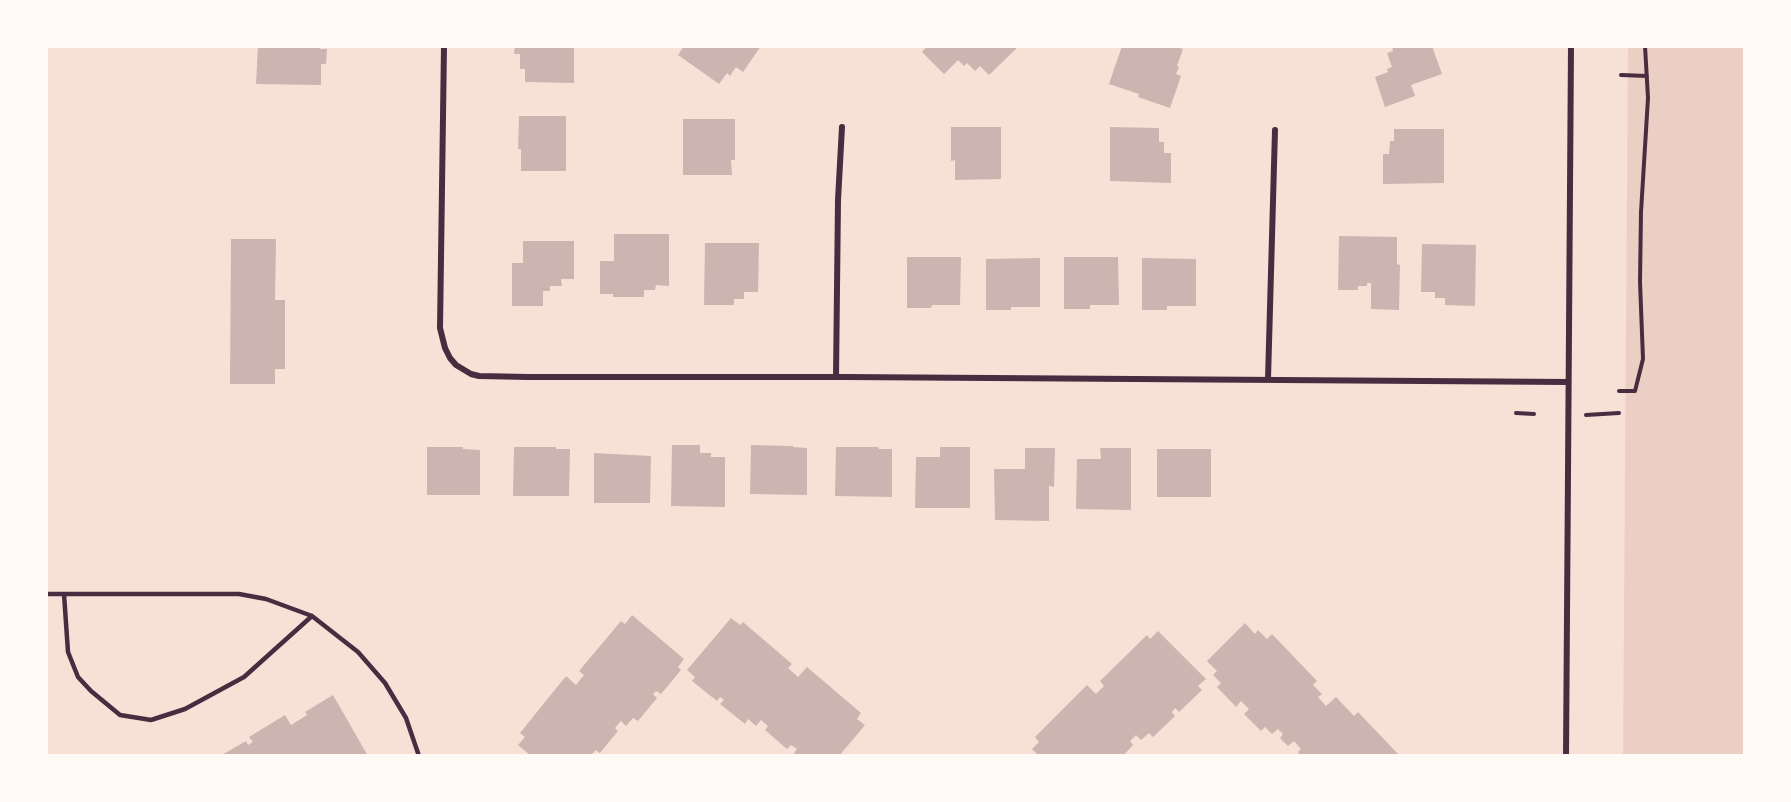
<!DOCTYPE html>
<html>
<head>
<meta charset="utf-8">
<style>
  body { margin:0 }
  #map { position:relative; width:1791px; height:802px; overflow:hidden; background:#f7e1d7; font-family:Helvetica,sans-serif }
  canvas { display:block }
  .frame { position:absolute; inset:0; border:48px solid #fffaf5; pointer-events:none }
</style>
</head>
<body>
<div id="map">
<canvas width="1791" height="802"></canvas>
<div class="frame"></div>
</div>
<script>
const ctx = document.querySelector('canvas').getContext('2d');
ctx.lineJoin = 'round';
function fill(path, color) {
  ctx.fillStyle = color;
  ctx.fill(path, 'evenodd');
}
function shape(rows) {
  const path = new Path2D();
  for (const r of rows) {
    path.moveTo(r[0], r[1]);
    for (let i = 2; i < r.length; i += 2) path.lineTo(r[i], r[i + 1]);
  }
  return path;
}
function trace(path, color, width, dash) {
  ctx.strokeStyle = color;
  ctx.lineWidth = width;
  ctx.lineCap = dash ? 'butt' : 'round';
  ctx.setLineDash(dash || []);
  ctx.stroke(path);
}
fill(shape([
  [1628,47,1744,47,1744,755,1623,755]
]), '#ebcfc5');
fill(shape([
  [258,46,321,46,320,49,327,49,326,64,321,64,321,85,256,84],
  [515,46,574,46,574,83,525,82,525,69,520,69,520,54,514,54],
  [684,46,761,46,743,72,736,67,730,76,727,73,719,84,678,55],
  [927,46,1016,46,1017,48,989,75,980,66,975,71,967,63,964,66,958,60,944,74,922,52],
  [1122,46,1176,46,1183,49,1177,66,1179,67,1176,74,1181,76,1170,108,1138,97,1139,94,1109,84],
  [1392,46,1432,46,1442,74,1411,85,1415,96,1385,107,1375,77,1388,72,1387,69,1392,67,1387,53,1393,51],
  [519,116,566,116,566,171,521,171,521,149,518,149],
  [683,119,735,119,735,160,731,160,732,175,683,175],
  [951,127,1001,127,1001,179,955,180,955,160,951,161],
  [1110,127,1159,128,1159,142,1164,142,1164,153,1171,153,1171,183,1110,181],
  [1394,129,1444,129,1444,183,1383,184,1383,154,1389,154,1390,141,1394,141],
  [614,234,669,234,669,286,656,285,655,290,644,290,644,297,613,297,613,294,600,294,600,261,614,261],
  [1339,236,1397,237,1397,264,1400,265,1399,310,1371,309,1371,283,1367,283,1367,286,1358,286,1358,290,1338,290],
  [231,239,276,239,275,300,285,300,285,369,275,369,275,384,230,384],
  [523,241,574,241,574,279,561,279,562,286,550,286,550,291,543,291,543,306,512,306,512,263,523,263],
  [705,243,759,243,758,292,744,292,744,299,734,299,734,305,704,305],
  [1422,244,1476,245,1475,306,1445,305,1445,298,1435,298,1435,292,1421,292],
  [907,257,961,257,960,305,932,305,931,308,907,308],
  [1064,257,1118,257,1119,305,1090,305,1090,309,1064,309],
  [1040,258,1040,307,1011,307,1011,310,986,310,986,259],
  [1142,258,1196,259,1196,306,1167,306,1167,310,1142,310],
  [672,445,700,445,700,453,711,453,711,457,725,457,725,507,671,506],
  [751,445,793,446,793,447,807,448,807,495,750,494],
  [427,447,463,447,463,449,480,450,480,495,427,495],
  [514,447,556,447,556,449,570,449,569,496,513,496],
  [836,447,878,447,879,449,892,449,892,497,835,496],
  [940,447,970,447,970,508,915,508,916,457,940,457],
  [1025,448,1055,448,1054,487,1049,486,1049,521,995,520,994,469,1025,469],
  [1100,448,1131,448,1131,510,1076,509,1077,459,1101,459],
  [1157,449,1211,449,1211,497,1157,497],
  [594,453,651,456,650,503,594,503],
  [632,615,684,659,678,667,681,670,661,694,656,691,653,694,657,698,638,721,633,718,626,726,621,721,615,728,618,731,600,753,596,750,590,756,531,756,518,745,525,737,520,733,566,676,576,685,584,675,579,671,621,621,625,624],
  [731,618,740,625,743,622,792,664,788,668,798,677,807,667,861,713,857,719,865,725,839,756,797,756,794,753,797,749,791,745,787,749,765,730,768,726,761,720,756,726,748,719,745,724,720,704,724,700,720,697,717,701,692,681,695,677,687,670],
  [1245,623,1255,634,1258,630,1267,639,1272,634,1317,681,1313,685,1322,694,1318,697,1326,706,1336,697,1354,716,1358,712,1400,756,1301,756,1298,752,1301,749,1294,741,1288,746,1280,738,1283,734,1278,729,1272,734,1265,727,1261,731,1244,714,1249,709,1241,701,1236,707,1217,687,1221,683,1213,675,1217,671,1207,661],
  [1158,631,1206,679,1198,686,1202,690,1179,712,1175,708,1172,712,1175,716,1153,737,1149,733,1141,740,1136,735,1130,741,1133,745,1123,756,1039,756,1032,749,1039,742,1035,737,1087,685,1096,694,1104,686,1100,681,1147,635,1150,639],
  [333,695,368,756,220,756,246,741,248,745,253,742,249,737,285,715,291,725,307,715,305,712]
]), '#ccb4b1');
trace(shape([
  [1621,75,1647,76],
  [1619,391,1635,391,1643,359,1640,282,1641,212,1648,98,1645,46],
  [1516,413,1534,414],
  [1586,415,1619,413]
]), '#4a2c40', 4);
trace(shape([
  [46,594,239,594,266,599,312,616,358,652,385,683,406,718,419,756],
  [64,594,68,652,78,677,91,691,120,715,151,720,185,709,244,677,312,616]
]), '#4a2c40', 4.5);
trace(shape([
  [444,46,440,328,445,348,450,358,456,365,471,374,479,376,528,377,846,377,1568,382],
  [836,377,838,200,842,127],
  [1268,379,1275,130],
  [1566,756,1571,46]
]), '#4a2c40', 6);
</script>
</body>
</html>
